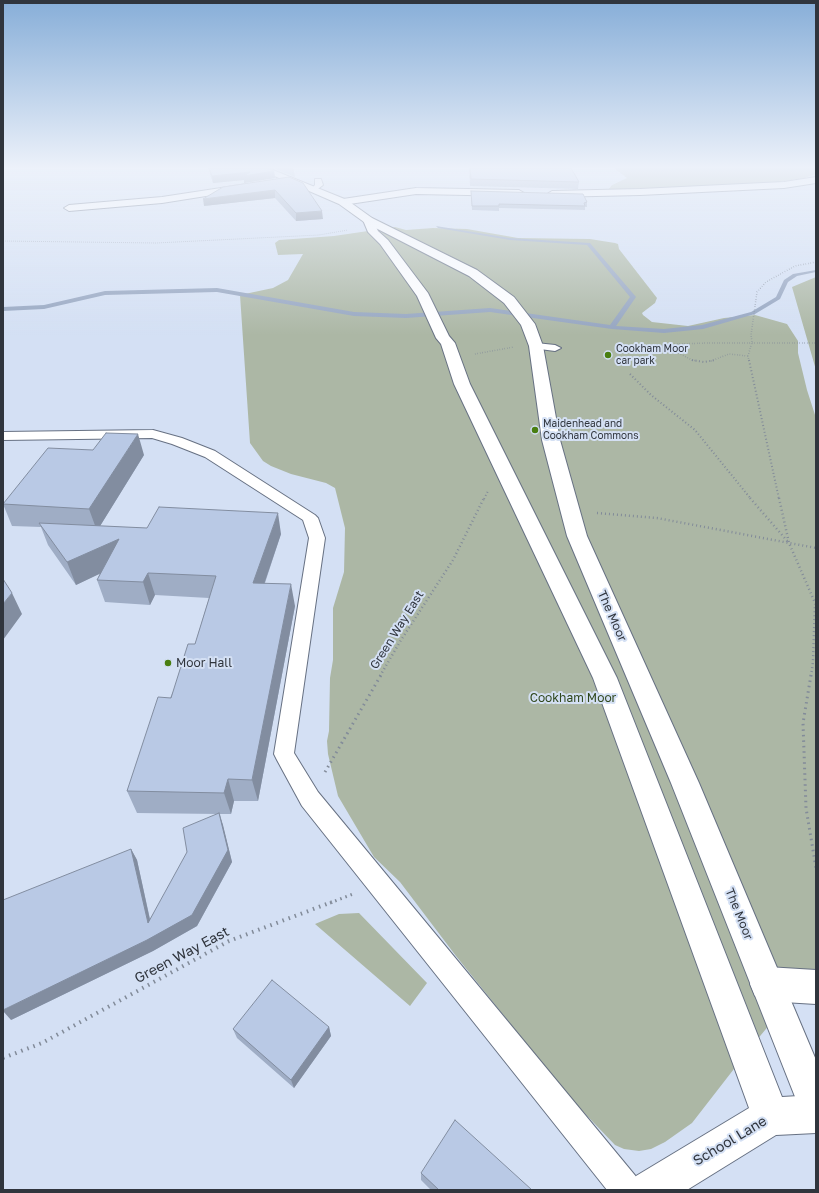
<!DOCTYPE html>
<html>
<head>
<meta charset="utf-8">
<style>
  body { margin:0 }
  #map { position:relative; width:819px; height:1193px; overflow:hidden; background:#d4e0f4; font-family:"Golos Text",sans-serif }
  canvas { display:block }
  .frame { position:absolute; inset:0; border:4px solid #30353d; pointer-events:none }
</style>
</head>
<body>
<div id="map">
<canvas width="819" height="1193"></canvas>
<div class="frame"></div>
</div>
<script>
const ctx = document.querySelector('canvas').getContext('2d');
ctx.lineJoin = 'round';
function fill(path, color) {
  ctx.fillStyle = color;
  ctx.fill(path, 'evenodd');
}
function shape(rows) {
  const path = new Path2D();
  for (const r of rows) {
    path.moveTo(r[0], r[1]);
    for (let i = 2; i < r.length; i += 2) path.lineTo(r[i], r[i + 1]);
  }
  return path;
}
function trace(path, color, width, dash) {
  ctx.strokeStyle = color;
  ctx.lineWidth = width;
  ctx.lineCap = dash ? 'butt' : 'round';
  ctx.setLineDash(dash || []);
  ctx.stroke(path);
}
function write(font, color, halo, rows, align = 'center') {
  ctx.font = font + ' "Golos Text",sans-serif';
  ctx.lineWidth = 4;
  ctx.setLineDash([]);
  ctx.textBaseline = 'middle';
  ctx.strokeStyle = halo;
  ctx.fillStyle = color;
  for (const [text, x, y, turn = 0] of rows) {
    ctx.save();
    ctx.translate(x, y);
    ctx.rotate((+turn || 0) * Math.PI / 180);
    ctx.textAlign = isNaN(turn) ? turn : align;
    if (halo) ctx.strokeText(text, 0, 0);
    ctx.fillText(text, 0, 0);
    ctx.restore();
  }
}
fill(shape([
  [614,168,816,168,816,174,805,178,778,182,607,191,612,185,627,178],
  [395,227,406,230,433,228,467,229,518,238,590,239,615,243,618,244,619,249,657,298,655,303,642,313,643,315,652,322,688,326,724,318,755,315,787,324,798,341,798,353,807,390,816,418,816,971,814,971,751,1047,692,1123,665,1142,651,1149,639,1151,624,1149,615,1145,570,1098,456,956,400,882,374,857,338,796,328,754,327,741,329,731,330,678,333,660,333,608,344,572,345,528,335,488,326,483,291,474,271,466,263,461,250,443,240,295,273,288,288,280,303,254,278,255,275,243,279,240,334,236],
  [816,277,816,370,792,287],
  [359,913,427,983,410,1006,315,924,339,914]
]), '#acb7a5');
fill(shape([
  [436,226,510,238,590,243,636,297,616,326,664,329,702,325,751,312,776,297,784,280,793,274,816,270,816,272,797,276,788,282,780,299,755,314,703,329,664,333,612,329,490,312,406,318,354,316,217,292,105,295,44,309,3,311,3,307,44,305,105,291,217,288,354,312,406,314,490,308,610,325,630,297,587,245,510,240,438,228,436,226]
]), '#95a5c0');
const service = shape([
  [315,179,321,179,323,185,314,192,310,190,315,185,315,179],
  [536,343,555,345,561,348,555,351,532,348,530,346,532,344,536,343],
  [153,430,182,438,215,451,315,515,318,518,325,538,294,753,318,792,638,1179,642,1190,607,1190,302,806,277,760,274,754,309,538,303,520,205,457,172,444,152,438,3,440,3,432,153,430]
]);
const minor = shape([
  [816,177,816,183,784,188,640,195,552,197,547,194,552,191,640,189,784,182,816,177],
  [247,184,252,187,250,189,162,203,69,211,64,208,69,205,162,197,247,184],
  [416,188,519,190,524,193,519,196,416,194,343,205,338,202,343,199,416,188],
  [368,217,372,218,378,231,388,240,428,293,449,336,455,343,470,384,617,678,782,1097,816,1095,816,1133,776,1135,687,1190,630,1190,636,1176,749,1108,593,678,454,384,441,344,436,338,417,296,380,244,368,232,363,220,368,217],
  [767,967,816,970,816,1004,767,1001,755,996,750,984,755,972,767,967]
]);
const secondary = shape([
  [256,168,268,168,347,200,372,218,477,270,514,297,535,324,543,346,560,440,587,536,699,783,816,1060,816,1123,803,1117,671,783,567,536,542,440,529,346,521,325,504,303,469,276,364,222,339,204,256,168]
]);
trace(service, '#677183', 2);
trace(minor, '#677183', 2);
trace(secondary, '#677183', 2);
trace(shape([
  [661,171,670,168],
  [3,241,156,243,319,235,348,230]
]), '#828b99', 1, [0.5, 1.5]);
trace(shape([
  [652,345,706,343,816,343],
  [663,345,692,360,697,361],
  [475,354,514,347],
  [711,361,729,354,748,356],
  [749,361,748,356,752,342,751,335,757,292,766,282,795,266,816,262]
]), '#828b99', 1.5, [0.5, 2]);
trace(shape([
  [692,360,704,362,716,360],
  [749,360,779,499],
  [630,374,651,395,695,430,751,499],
  [484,499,488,491]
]), '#828b99', 2, [1, 2.5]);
trace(shape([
  [750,498,789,543],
  [779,498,789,543,816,605],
  [597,513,657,518,816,548],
  [380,676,401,640,453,560,484,498],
  [811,676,813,662,815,604]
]), '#828b99', 2.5, [1, 3]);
trace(shape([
  [811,675,803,723,806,808,816,868],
  [325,772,381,675],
  [330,903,353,894]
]), '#828b99', 3, [1.5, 4]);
trace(shape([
  [3,1058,42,1043,229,941,332,902]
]), '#828b99', 4, [1.5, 5]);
fill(service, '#fff');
fill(minor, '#fff');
fill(secondary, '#fff');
fill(shape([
  [208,168,267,168,274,171,275,178,244,183,244,180,213,183],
  [273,168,292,168,294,171,295,177],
  [469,168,571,168,579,182,578,189,470,186],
  [289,177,323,219,296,221,275,198,204,206],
  [471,191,587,202,587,207,585,207,585,210,499,208,499,211,472,210],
  [144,455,100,526,281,534,265,583,295,606,258,801,234,801,231,814,220,814,232,862,197,926,153,951,11,1020,131,849,137,860,150,919,218,814,137,813,127,791,195,644,209,598,155,595,150,605,105,602,97,580,100,573,76,585,48,545,41,527,12,526,3,504],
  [329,1027,331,1036,294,1088,237,1038,233,1029],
  [421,1173,532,1190,431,1190,421,1180]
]), '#9fadc5');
fill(shape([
  [274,171,275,178,244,183,244,180,213,183,212,176,250,172],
  [275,190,275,198,204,206,203,199],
  [322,211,323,219,296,221,296,213],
  [138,434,144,455,97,531,89,509],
  [278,513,281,534,257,605,253,583],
  [119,539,127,561,76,585,67,562],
  [148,573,155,595,150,605,143,582],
  [291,584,295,606,258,801,252,780],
  [12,593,22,614,3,640,3,604],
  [228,779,234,801,231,814,224,793],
  [219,813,223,825,232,862,197,926,153,951,11,1020,3,1011,3,1010,147,940],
  [131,849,137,860,153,934,148,923],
  [329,1027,331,1036,294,1088,291,1080]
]), '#828da0');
const building = shape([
  [209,168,267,168,274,171,244,176,250,172,212,176,209,168],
  [288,168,292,168,294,171,288,168],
  [470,168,571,168,579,182,471,179,470,168],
  [289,177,303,183,322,211,296,213,275,190,203,199,223,187,289,177],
  [471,191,583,194,587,202,584,203,585,206,499,204,499,206,472,206,471,191],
  [106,433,138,434,89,509,3,504,48,448,93,450,106,433],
  [159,507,278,513,253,583,291,584,252,780,228,779,224,793,127,791,158,697,171,698,188,644,195,644,216,576,148,573,143,582,97,580,119,539,67,562,39,523,147,528,159,507],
  [3,579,12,593,3,604,3,579],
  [219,813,228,850,192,915,147,940,3,1010,3,900,131,849,148,923,187,852,183,828,219,813],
  [272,980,329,1027,291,1080,233,1029,272,980],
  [455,1120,532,1190,439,1190,421,1173,455,1120]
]);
fill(building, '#b9c9e5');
trace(building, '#828da0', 1);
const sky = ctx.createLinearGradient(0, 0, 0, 335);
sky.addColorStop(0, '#87aed8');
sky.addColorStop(0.5, '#ecf1fa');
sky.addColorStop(1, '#ecf1fa00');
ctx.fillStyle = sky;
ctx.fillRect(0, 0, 819, 335);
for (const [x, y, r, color] of [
  [608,355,4,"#497e11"],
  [535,430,4,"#497e11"],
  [168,663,4,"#497e11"]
]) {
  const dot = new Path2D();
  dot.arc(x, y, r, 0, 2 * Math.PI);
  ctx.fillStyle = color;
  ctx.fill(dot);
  trace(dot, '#d4e0f4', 1.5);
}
write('10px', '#30353d', '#d4e0f4', [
  ["Cookham Moor",616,349],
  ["car park",616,361],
  ["Maidenhead and",543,424],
  ["Cookham Commons",543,436]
], 'left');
write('12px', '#30353d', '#d4e0f4', [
  ["The Moor",612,616,66],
  ["Green Way East",397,630,-58],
  ["The Moor",739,914,68]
]);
write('12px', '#30353d', '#d4e0f4', [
  ["Moor Hall",176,663]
], 'left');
write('12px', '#2f471c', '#d4e0f4', [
  ["Cookham Moor",573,698]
]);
write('14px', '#30353d', '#d4e0f4', [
  ["Green Way East",182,955,-28],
  ["School Lane",730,1141,-31]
]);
</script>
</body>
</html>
